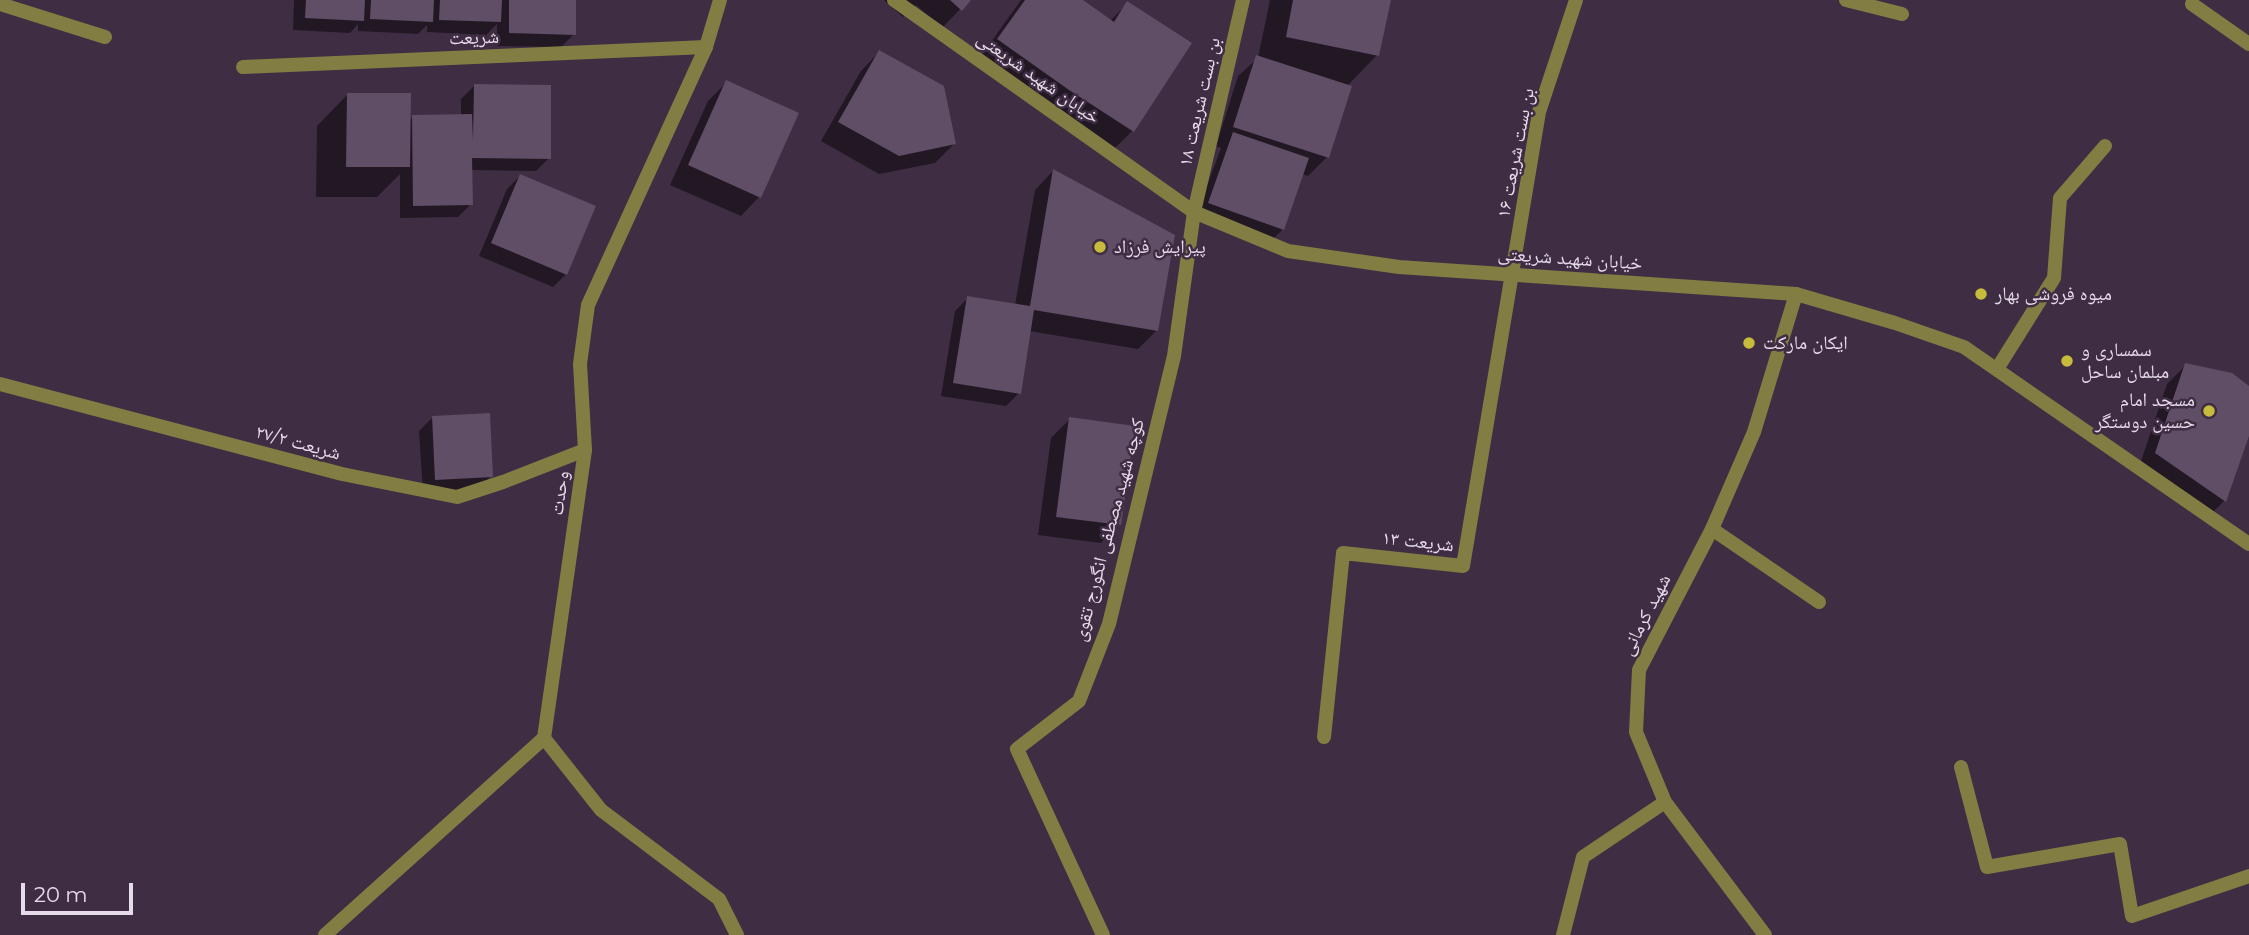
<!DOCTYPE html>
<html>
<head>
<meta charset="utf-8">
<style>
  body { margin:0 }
  #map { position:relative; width:2249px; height:935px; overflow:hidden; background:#3f2d44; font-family:Montserrat,sans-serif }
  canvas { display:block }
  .scale { position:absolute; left:21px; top:883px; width:112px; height:32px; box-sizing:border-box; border:4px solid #e6dbea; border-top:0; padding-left:9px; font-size:21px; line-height:24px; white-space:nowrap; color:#e6dbea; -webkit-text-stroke:5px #3f2d44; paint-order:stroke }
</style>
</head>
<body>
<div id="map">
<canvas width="2249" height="935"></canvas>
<div class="scale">20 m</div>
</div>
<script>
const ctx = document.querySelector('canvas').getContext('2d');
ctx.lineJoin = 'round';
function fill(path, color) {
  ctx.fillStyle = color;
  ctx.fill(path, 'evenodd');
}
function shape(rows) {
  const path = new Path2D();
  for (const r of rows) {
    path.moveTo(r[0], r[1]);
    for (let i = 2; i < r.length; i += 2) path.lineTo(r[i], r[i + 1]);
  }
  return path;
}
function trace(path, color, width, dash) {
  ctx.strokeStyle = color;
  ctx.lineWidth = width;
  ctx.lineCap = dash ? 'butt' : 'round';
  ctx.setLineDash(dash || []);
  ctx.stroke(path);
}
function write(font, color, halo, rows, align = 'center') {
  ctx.font = font + ' Montserrat,"Noto Naskh Arabic",sans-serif';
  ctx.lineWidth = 5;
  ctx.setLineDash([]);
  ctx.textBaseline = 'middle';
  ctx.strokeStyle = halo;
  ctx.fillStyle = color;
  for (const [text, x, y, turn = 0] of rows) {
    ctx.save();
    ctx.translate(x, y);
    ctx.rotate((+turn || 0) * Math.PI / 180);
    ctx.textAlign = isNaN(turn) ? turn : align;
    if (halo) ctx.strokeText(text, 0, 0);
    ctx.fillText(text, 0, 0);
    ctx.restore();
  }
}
fill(shape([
  [294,0,574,0,574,34,561,47,497,46,497,24,486,35,427,32,427,25,418,34,358,31,358,24,350,33,293,30],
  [884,0,969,0,942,28,916,5,903,17],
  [1021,0,1080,0,1110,21,1127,4,1133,130,1114,149,979,59],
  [1270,0,1389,0,1377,55,1347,86,1327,157,1308,176,1302,174,1283,229,1270,242,1196,216,1221,148,1216,146,1238,76,1258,58],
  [879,52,954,144,935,163,879,174,821,141,861,71],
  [727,82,759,197,741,216,670,185,708,101],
  [474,86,549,158,536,171,471,170,471,204,458,217,400,218,400,174,377,197,316,197,317,126,347,95,409,121,413,117,461,116,461,99],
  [1053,171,1157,330,1138,349,1029,331,1019,393,1006,406,941,396,955,311,968,298,1015,305,1035,190],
  [520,176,566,274,553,287,479,256,507,189],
  [2186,365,2249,388,2249,431,2224,501,2205,520,2137,473,2167,384],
  [432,418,491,476,478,489,423,492,419,431],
  [1070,419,1119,524,1101,543,1038,535,1051,438]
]), '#0007');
fill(shape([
  [306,0,365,0,364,21,305,18],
  [371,0,434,0,433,22,370,19],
  [440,0,502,0,501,22,439,20],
  [509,0,576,0,576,35,509,33],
  [950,0,971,0,962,11],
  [1025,0,1083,0,1114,22,1127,1,1192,43,1134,132,1069,90,997,39],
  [1293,0,1391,0,1379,56,1286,37],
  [879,50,944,86,956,144,899,156,838,122],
  [1256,55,1352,86,1329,158,1233,127],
  [726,80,799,113,761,198,688,165],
  [474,84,551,85,551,159,472,158,473,205,413,206,412,115,472,114,473,141],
  [347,93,411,93,410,167,346,167],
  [1233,132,1309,158,1284,230,1208,203],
  [1053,169,1175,235,1158,331,1034,310,1021,394,953,383,967,296,1030,306],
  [520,174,596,206,567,275,491,243],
  [2185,363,2232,373,2249,386,2249,436,2226,502,2155,453],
  [490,413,493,477,435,480,432,416],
  [1069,417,1135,426,1121,525,1056,517]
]), '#604d66');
trace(shape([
  [1997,369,2054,278,2060,198,2105,146],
  [1712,529,1819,602],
  [1961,767,1987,867,2120,844,2132,916,2249,876]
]), '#827d42', 14);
trace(shape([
  [1846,0,1902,14],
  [0,4,105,37],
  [2192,4,2249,44],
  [243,67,706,47],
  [0,384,342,474,457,497,503,482,585,450],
  [1324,737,1343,553,1463,566,1539,112,1576,0],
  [325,935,544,738],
  [1103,935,1017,749,1079,701,1109,624,1174,356,1194,212,1243,0],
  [1563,935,1583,857,1665,802],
  [1765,935,1665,802,1636,732,1639,670,1712,529,1754,432,1796,294]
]), '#827d42', 14);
trace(shape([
  [720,0,706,47,588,305,580,364,585,450,544,738,601,810,719,899,737,935],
  [894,0,1194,212,1288,251,1399,267,1796,294,1895,323,1964,347,2249,544]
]), '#827d42', 14);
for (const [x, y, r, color] of [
  [1100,247,7,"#c7bb3c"],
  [1981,294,7,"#c7bb3c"],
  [1749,343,7,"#c7bb3c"],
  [2067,361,7,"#c7bb3c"],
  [2209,411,7,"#c7bb3c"]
]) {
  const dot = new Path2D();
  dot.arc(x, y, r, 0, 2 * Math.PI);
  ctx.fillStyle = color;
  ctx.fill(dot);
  trace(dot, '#3f2d44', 2.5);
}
write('19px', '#e6dbea', '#3f2d44', [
  ["شریعت",474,38,-2],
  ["خیابان شهید شریعتی",1038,78,35],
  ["بن بست شریعت ۱۸",1200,102,-77],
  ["بن بست شریعت ۱۶",1516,153,-79],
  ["خیابان شهید شریعتی",1570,259,4],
  ["شریعت ۲۷/۲",298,443,15],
  ["وحدت",560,493,-82],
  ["کوچه شهید مصطفی انگورج تقوی",1109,530,-75],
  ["شریعت ۱۳",1418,542,6],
  ["شهید کرمانی",1646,615,-63]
]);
write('19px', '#e6dbea', '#3f2d44', [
  ["پیرایش فرزاد",1114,247],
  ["میوه فروشی بهار",1995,294],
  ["ایکان مارکت",1763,343],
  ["سمساری و",2081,350],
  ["مبلمان ساحل",2081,372],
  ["مسجد امام",2195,400,"right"],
  ["حسین دوستگر",2195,422,"right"]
], 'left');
</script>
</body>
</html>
